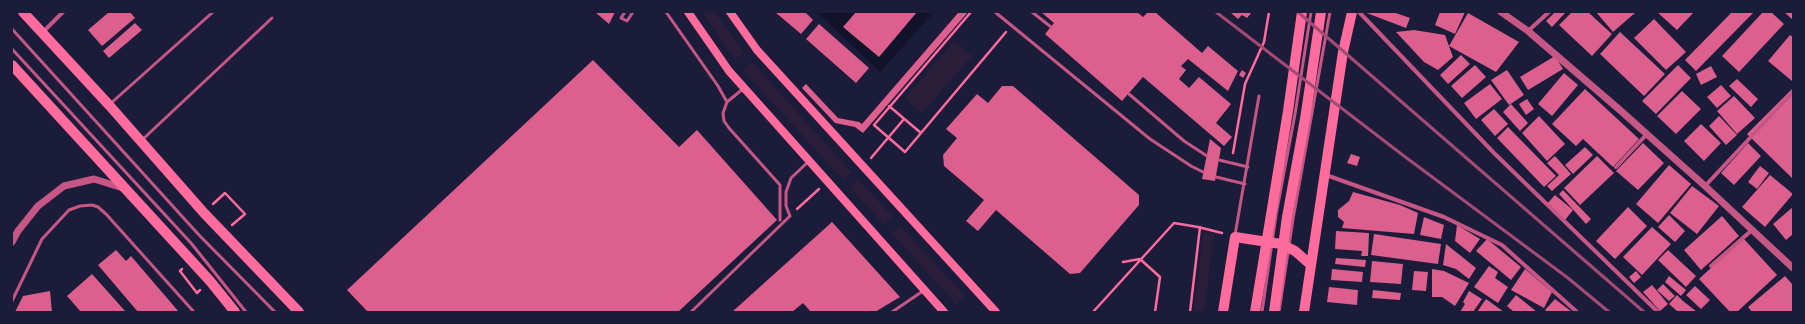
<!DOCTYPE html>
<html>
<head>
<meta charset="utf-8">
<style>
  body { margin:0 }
  #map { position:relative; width:1805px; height:324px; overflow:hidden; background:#1b1b3a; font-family:Arial,sans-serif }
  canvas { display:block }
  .frame { position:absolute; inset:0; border:13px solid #1b1b3a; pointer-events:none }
</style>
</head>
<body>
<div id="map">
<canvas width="1805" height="324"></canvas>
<div class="frame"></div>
</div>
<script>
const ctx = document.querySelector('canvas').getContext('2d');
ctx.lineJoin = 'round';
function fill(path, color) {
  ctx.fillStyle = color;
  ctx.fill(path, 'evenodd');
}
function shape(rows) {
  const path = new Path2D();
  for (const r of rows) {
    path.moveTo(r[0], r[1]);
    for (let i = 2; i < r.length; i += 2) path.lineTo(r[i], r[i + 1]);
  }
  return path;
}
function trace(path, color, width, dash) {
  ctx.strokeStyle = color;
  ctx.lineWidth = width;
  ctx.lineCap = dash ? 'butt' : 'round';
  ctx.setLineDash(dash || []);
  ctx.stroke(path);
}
fill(shape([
  [702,12,715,12,744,53,735,59],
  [954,41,972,56,922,113,905,98],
  [752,62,851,172,843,180,743,70],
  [858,179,893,217,884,225,850,187],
  [900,226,965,296,956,304,892,233],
  [1203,232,1214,234,1204,312,1194,312]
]), '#2a1e3b');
fill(shape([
  [817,12,934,12,880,72]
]), '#12122b');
fill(shape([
  [109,12,130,12,135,18,102,46,88,30],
  [595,12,615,12,609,24],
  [775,12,805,12,813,20,801,34],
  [856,12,917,12,879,57,843,27],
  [956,12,968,12,863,133,855,127,835,123,802,88,806,84,838,118,859,122,862,124,958,13],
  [1041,12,1137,12,1143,17,1148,12,1155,12,1202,53,1208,46,1238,71,1228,91,1188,59,1181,66,1186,70,1179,79,1189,88,1199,77,1231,104,1216,123,1232,137,1224,146,1143,77,1122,101,1045,34,1054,23],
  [1230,12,1252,12,1247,18,1242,15,1238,19],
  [1364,12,1393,12,1410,18,1406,28],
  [1440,12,1465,12,1455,34,1435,25],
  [1555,12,1566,12,1552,27,1546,21],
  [1572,12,1588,12,1612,34,1592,56,1559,25],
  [1596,12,1636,12,1613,32],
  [1657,12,1694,12,1677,30],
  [1732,12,1754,12,1696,71,1685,60],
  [1763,12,1771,12,1784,24,1739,72,1722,56],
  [1784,12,1793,12,1793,20],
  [1468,13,1519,42,1496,72,1449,46],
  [1654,19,1686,52,1666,70,1634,38],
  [135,23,142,30,109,58,103,51],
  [819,24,869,68,856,83,806,39],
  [1414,30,1445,35,1453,57,1438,70,1424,62,1396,32],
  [1620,32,1665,74,1644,96,1600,54],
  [1790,35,1793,37,1792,81,1768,61],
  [1461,55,1470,64,1448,84,1440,75],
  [1555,56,1563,69,1528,90,1520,77],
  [593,60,679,147,697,130,777,220,678,312,368,312,347,290],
  [1475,65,1486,77,1462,98,1451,86],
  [1678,65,1691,78,1656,114,1642,101],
  [1711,66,1717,77,1701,85,1696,74],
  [1242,70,1246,73,1243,78,1239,75],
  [1507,70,1524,95,1509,105,1491,80],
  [1564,73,1578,85,1552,116,1538,104],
  [1737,79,1758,99,1751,107,1729,86],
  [1490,84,1502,99,1476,119,1464,103],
  [1721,85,1731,96,1717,108,1707,97],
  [1002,86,1013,86,1139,195,1139,205,1080,273,1070,274,996,210,978,231,966,221,984,200,944,166,943,155,957,138,946,129,977,94,988,103],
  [1793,88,1793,179,1747,134],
  [1585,89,1639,139,1613,167,1583,139,1576,146,1552,124],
  [1682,91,1701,109,1676,134,1657,116],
  [1734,96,1755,118,1737,134,1717,111],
  [1527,99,1534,109,1526,115,1519,104],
  [1511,104,1528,123,1520,131,1503,112],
  [1494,109,1508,124,1495,136,1481,120],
  [1539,116,1565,144,1547,161,1522,133],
  [1719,116,1737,135,1726,145,1709,126],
  [1701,124,1721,143,1704,161,1684,141],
  [1508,127,1556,176,1544,187,1497,138],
  [1210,139,1221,148,1215,181,1202,179],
  [1643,143,1664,163,1638,190,1616,171],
  [1748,143,1761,156,1734,185,1721,173],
  [1585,147,1593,155,1573,174,1565,165],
  [1351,154,1360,157,1357,166,1347,163],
  [1555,156,1571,174,1552,191,1547,186,1559,175,1547,163],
  [1597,156,1614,173,1580,205,1564,188],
  [1669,165,1691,184,1658,223,1636,204],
  [1760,166,1769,173,1757,189,1748,182],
  [1770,175,1793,194,1765,227,1742,207],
  [1692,186,1719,206,1697,234,1670,213],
  [1563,190,1591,219,1586,224,1559,194],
  [1353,192,1400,205,1418,213,1414,234,1342,228,1344,222,1338,217,1338,210,1349,201],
  [1555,195,1573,210,1565,220,1547,204],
  [1628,207,1647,226,1615,259,1596,241],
  [1793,207,1793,234,1786,240,1773,224],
  [1669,215,1685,231,1675,242,1658,227],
  [1722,216,1739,236,1701,270,1684,250],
  [1424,217,1444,225,1441,239,1420,235],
  [832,222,900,297,875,312,811,312,803,303,792,312,732,312],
  [1457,225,1480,239,1470,253,1455,241],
  [1652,227,1671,244,1642,275,1623,257],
  [1336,231,1369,233,1368,256,1361,256,1362,251,1335,249],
  [1374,234,1441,244,1438,264,1371,255],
  [1743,238,1777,275,1737,312,1730,312,1699,279],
  [1487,239,1521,267,1511,280,1476,251],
  [1446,244,1476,268,1469,279,1456,269,1443,265],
  [116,250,126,261,131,256,179,312,138,312,98,265],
  [1668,250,1696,276,1686,287,1658,260],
  [1336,258,1366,260,1365,267,1335,264],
  [1372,261,1403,264,1401,284,1370,282],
  [1489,266,1498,272,1495,278,1508,287,1498,303,1474,287],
  [1332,269,1363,272,1362,282,1331,280],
  [1432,269,1444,271,1469,283,1455,306,1442,297,1432,297],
  [1525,269,1552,292,1544,308,1511,290],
  [1414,271,1428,272,1426,291,1412,290],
  [1636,271,1641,277,1634,283,1629,277],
  [92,274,126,312,81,312,67,296],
  [1669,276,1686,290,1681,296,1665,282],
  [1785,276,1793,285,1793,312,1752,312,1748,307],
  [1663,284,1675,296,1669,301,1657,290],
  [1652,285,1668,304,1660,311,1643,292],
  [1695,286,1710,300,1701,309,1686,295],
  [1329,287,1358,290,1357,305,1327,302],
  [1373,290,1401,293,1400,300,1372,298],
  [50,291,52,312,15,312,23,296],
  [1469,291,1482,299,1473,312,1460,312,1465,304,1463,302],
  [1516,295,1537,312,1514,312,1507,306],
  [1677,295,1683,301,1697,312,1678,312,1676,310,1669,304],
  [1486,299,1504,312,1477,312],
  [1555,299,1572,312,1548,312,1545,310]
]), '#dd5f8e');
trace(shape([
  [971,12,874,125,905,152,1006,32],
  [889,106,921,133],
  [1233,153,1245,84,1264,42,1269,12],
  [871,158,904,119],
  [213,204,225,193,245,214,232,225],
  [797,209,819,189],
  [1123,262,1140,259,1160,277,1155,312],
  [182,269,180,271,197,293,200,290],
  [1093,312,1174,223,1198,227,1222,233],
  [1190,312,1200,227]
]), '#ff6b9d', 2.5);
trace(shape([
  [625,12,621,18,627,21,633,12],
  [666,12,718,86,727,102,723,113,724,121,729,128,780,185,780,220],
  [995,12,1150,139,1191,166,1203,172],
  [1032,12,1051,27],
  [12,29,199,235,275,312],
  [12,49,191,243,246,312],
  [1129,94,1184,141,1207,156],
  [727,102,744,88],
  [110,104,213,12],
  [142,140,272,18],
  [1219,160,1248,167],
  [1216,177,1245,184],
  [1235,235,1259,96],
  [12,301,42,239,69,210,80,206,92,205,98,207,106,214,194,312],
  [691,312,790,216,786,206,786,192,791,178,809,161],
  [892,312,923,291],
  [1262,312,1276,215,1295,114,1311,12],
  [1279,312,1293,219,1330,12]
]), '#c65784', 3);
trace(shape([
  [1359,12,1494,153,1658,312],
  [1528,31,1549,12],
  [42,33,63,12],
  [1616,167,1647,134],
  [1326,175,1444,217,1502,245,1577,312],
  [1705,186,1793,92],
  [1711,266,1752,230]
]), '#c65784', 4);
trace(shape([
  [1501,12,1528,31,1621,111,1705,186,1793,268],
  [12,242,18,231,38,206,64,186,94,179,123,188]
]), '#c65784', 7);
trace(shape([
  [688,12,729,71,944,312],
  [730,12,757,50,996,312]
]), '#ff6b9d', 8);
trace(shape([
  [23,12,109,105,204,213,299,312],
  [12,65,210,281,235,312],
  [1223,312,1235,237,1281,244,1295,251,1311,265],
  [1255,312,1288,111,1302,12],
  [1274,312,1287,217,1305,119,1321,12],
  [1304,312,1343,52,1352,12]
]), '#ff6b9d', 10);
trace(shape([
  [1216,12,1404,156,1568,278,1609,312],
  [1298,12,1644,312]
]), '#a44b75', 3);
</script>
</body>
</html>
